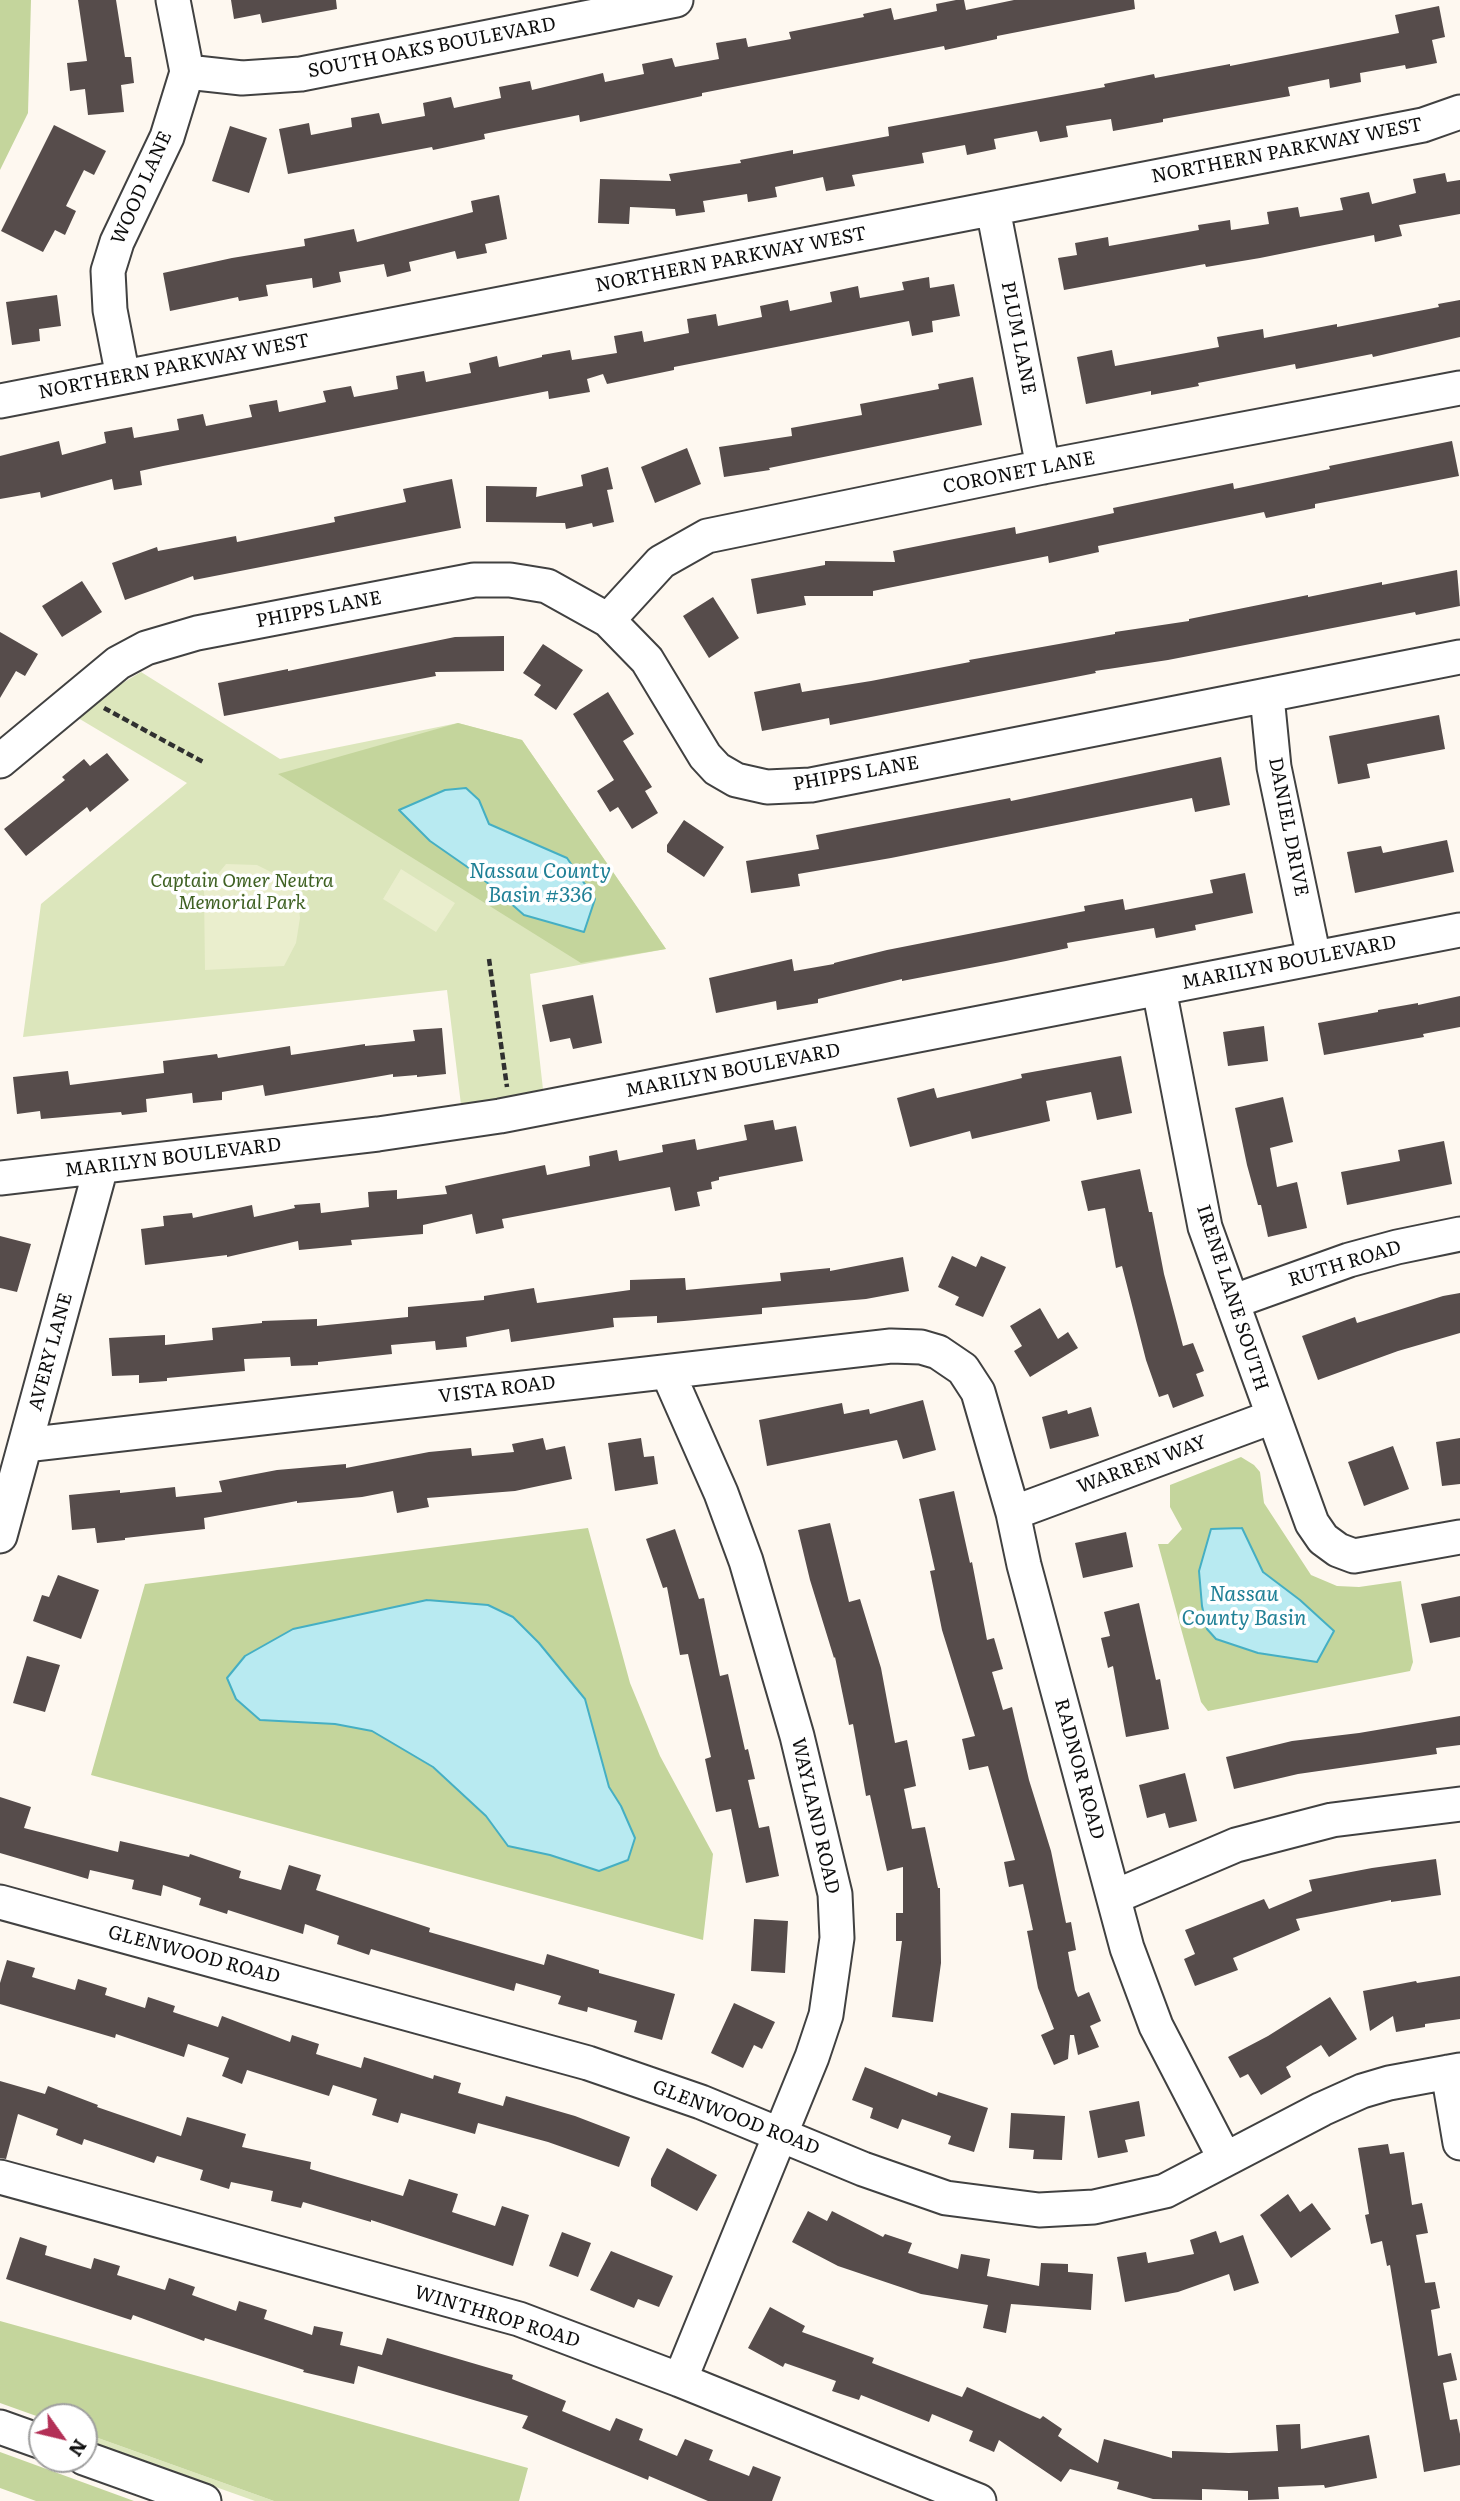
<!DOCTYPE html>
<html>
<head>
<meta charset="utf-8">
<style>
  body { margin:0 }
  #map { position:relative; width:1460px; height:2501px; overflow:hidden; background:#fef8f0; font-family:Literata,serif }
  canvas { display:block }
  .north { position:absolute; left:28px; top:2403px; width:70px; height:70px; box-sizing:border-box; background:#fff; border:2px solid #9f9f9f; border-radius:50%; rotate:124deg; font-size:19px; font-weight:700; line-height:28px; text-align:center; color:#0e0e0e }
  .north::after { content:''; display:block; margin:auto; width:24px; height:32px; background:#b33056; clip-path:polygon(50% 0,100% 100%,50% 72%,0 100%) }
</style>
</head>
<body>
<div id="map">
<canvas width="1460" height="2501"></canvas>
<div class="north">N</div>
</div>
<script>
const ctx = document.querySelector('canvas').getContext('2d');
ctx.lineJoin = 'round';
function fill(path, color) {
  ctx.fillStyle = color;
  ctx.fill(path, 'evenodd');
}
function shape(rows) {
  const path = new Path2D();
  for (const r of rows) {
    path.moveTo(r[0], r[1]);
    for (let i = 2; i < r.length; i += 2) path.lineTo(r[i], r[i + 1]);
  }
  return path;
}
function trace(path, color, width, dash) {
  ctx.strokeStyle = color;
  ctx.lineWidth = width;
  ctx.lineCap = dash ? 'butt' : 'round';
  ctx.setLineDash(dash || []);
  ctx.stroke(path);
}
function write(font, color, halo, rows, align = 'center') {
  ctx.font = font + ' Literata,serif';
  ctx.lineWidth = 7;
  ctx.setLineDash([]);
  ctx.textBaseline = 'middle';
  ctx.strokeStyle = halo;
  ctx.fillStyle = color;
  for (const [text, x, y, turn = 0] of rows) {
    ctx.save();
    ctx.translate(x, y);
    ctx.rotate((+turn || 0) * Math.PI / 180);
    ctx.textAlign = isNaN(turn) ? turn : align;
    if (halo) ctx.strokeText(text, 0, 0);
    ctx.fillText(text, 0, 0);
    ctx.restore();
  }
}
fill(shape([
  [141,672,280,759,458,723,522,740,666,949,530,974,545,1107,463,1121,447,990,23,1037,41,904,187,783,63,709,104,674,121,684],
  [84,2433,274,2501,255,2501,84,2440]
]), '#dce6bc');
fill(shape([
  [0,0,31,0,28,113,0,170],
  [458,723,522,740,666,949,581,963,278,774],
  [1241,1457,1254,1465,1260,1472,1264,1503,1311,1575,1337,1586,1359,1587,1401,1581,1413,1662,1410,1671,1208,1711,1201,1702,1158,1544,1168,1544,1182,1529,1170,1507,1170,1485],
  [588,1528,630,1683,660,1756,713,1854,703,1940,91,1775,145,1584],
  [427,1600,488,1605,513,1617,539,1643,585,1699,609,1787,621,1806,550,1855,508,1846,486,1816,432,1767,372,1731,335,1724,295,1722,389,1609],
  [0,2321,528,2468,519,2501,274,2501,84,2433,84,2417,42,2418,0,2403],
  [0,2452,134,2501,36,2501,0,2488]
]), '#c4d59c');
fill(shape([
  [226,864,257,865,283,878,297,895,300,918,296,943,284,966,205,970,204,891],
  [401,869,455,903,436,932,383,899]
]), '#eaeecd');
const water = shape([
  [466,788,479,800,489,824,567,858,595,899,584,932,524,915,476,873,430,841,399,810,445,790,466,788],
  [1242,1528,1263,1572,1300,1600,1334,1631,1317,1662,1258,1653,1216,1639,1207,1629,1202,1606,1199,1571,1211,1529,1242,1528],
  [427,1600,488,1605,513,1617,539,1643,585,1699,609,1787,621,1806,635,1838,628,1860,599,1871,550,1855,508,1846,486,1816,433,1767,372,1731,335,1724,260,1720,236,1699,227,1678,245,1656,293,1629,427,1600]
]);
fill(water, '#b8eaf1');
trace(water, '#45afc3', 2);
fill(shape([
  [78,0,116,0,125,57,131,57,134,83,121,85,124,112,88,115,85,89,70,91,67,63,87,61],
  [231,0,336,0,337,9,262,23,260,14,234,19],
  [956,0,964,0,966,10,1014,0,1134,0,1135,9,997,36,997,39,945,50,944,46,702,93,702,96,580,122,579,115,484,134,485,139,433,150,432,147,288,174,279,129,309,123,311,135,352,127,351,118,379,113,382,124,425,116,423,103,451,97,454,108,501,98,499,87,530,81,532,90,603,73,605,82,644,74,642,64,672,58,675,67,719,59,716,43,746,38,748,47,791,39,789,32,864,17,863,14,891,8,894,20,937,11,936,4],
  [1439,6,1445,37,1432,40,1437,63,1406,69,1405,65,1360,73,1361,82,1330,88,1329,79,1288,87,1290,96,1163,119,1163,122,1113,131,1111,119,1066,126,1068,137,1040,142,1037,131,994,139,996,149,967,155,965,145,922,153,924,163,852,175,855,186,826,191,823,177,775,187,777,197,748,202,747,194,703,201,705,212,676,216,675,209,630,207,629,224,598,223,600,179,671,181,669,174,741,163,740,160,793,150,793,154,889,136,888,127,1105,87,1104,84,1154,74,1155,78,1230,64,1230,66,1399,33,1395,15],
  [54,125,106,151,94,175,84,170,66,206,76,211,65,235,55,230,43,252,1,231],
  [230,126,267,138,249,193,212,181],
  [1445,173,1447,182,1460,180,1460,214,1399,225,1402,236,1375,242,1374,235,1260,258,1206,267,1205,264,1064,290,1058,258,1077,255,1075,243,1108,237,1109,246,1199,230,1198,225,1230,220,1231,230,1269,224,1267,212,1298,207,1300,217,1343,210,1340,198,1369,192,1372,204,1416,193,1413,179],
  [499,195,507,239,485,244,487,253,457,259,455,251,409,262,411,271,387,277,384,264,339,272,341,282,313,288,312,278,266,285,268,296,239,301,238,297,170,311,163,273,232,258,305,246,304,239,354,229,357,242,473,212,471,201],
  [929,277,930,288,954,284,960,316,932,321,933,332,912,336,909,321,674,367,674,370,607,384,603,374,587,379,590,392,549,399,548,391,163,466,140,471,142,485,114,490,112,479,41,498,40,492,0,499,0,456,59,441,62,455,106,443,104,432,132,427,134,438,179,430,177,419,203,414,206,426,252,417,249,405,277,400,279,412,326,402,323,391,351,386,354,397,398,389,396,376,424,371,426,382,471,373,469,363,497,356,499,367,542,357,542,355,570,350,572,360,617,353,614,336,642,331,644,342,689,333,687,319,716,314,718,326,762,317,760,306,788,300,790,311,832,302,830,292,858,286,860,298,904,290,902,282],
  [57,295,61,326,39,329,40,341,12,345,6,302],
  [1460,300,1460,337,1373,357,1372,354,1296,369,1295,364,1198,383,1199,386,1151,395,1151,391,1086,404,1077,357,1112,350,1115,366,1219,347,1217,337,1263,329,1264,338,1337,324,1337,327,1439,307,1438,304],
  [973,377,982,425,769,468,770,470,724,477,719,447,792,436,791,428,862,415,860,404,939,389,938,384],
  [1452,441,1459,476,1315,504,1315,508,1266,518,1264,512,1098,546,1099,552,1049,563,1048,556,873,591,873,596,804,596,806,605,757,614,751,579,825,565,825,561,895,562,893,551,1015,527,1016,534,1114,513,1113,508,1233,483,1234,489,1330,469,1329,466],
  [687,448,701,484,655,503,641,467],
  [608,467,613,489,607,490,614,522,593,527,592,523,566,529,565,523,486,522,486,486,537,487,536,497,583,486,581,475],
  [452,479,461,528,194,580,193,576,125,600,112,563,157,547,158,551,236,536,237,542,335,522,334,517,406,502,403,489],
  [1457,570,1460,606,1416,615,1415,612,1168,660,1095,671,1096,673,830,725,829,718,762,731,754,692,800,683,802,692,871,681,970,662,969,660,1115,634,1115,632,1189,621,1189,619,1308,595,1308,597,1382,582,1382,585],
  [82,581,102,612,62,637,42,606],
  [713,597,739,638,709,658,683,616],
  [0,632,38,654,25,676,16,671,0,698],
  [504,636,504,671,435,672,436,676,224,716,218,683,288,669,288,671,455,637],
  [543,644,583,670,556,710,534,695,541,685,523,673],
  [608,692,634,734,623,741,652,787,645,791,658,813,632,829,618,807,610,812,597,791,614,780,573,714],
  [1439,715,1445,749,1367,764,1370,778,1338,784,1329,736],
  [107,753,129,780,90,812,87,807,26,856,4,829,65,780,62,777,84,759,90,766],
  [1221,757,1230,805,1195,812,1192,798,891,858,798,874,800,886,751,893,746,861,819,849,816,835,1010,798,1011,801],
  [684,820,724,847,704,877,667,852,667,845],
  [1447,840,1454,872,1355,893,1347,852,1381,846,1383,853],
  [1245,873,1253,913,1195,925,1196,930,1156,938,1154,928,1067,943,1068,948,1006,961,902,981,902,979,818,999,818,1003,777,1010,776,1001,716,1013,709,978,792,959,794,971,834,964,834,963,887,950,1085,911,1084,906,1123,899,1125,910,1213,893,1210,880],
  [593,995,602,1043,573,1049,570,1038,550,1042,542,1005],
  [1460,996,1460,1027,1423,1034,1424,1037,1324,1055,1318,1023,1378,1012,1378,1010,1418,1003,1418,1005],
  [1264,1026,1268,1061,1228,1066,1223,1032],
  [442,1028,446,1074,417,1077,417,1075,393,1077,393,1074,265,1096,263,1085,222,1092,222,1100,193,1103,192,1093,146,1099,147,1112,122,1115,121,1112,41,1119,40,1111,17,1114,13,1077,68,1071,70,1085,164,1073,163,1061,217,1054,218,1058,290,1046,291,1055,365,1044,365,1046,415,1041,413,1030],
  [1121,1056,1132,1113,1097,1120,1091,1092,1046,1101,1050,1121,972,1139,970,1131,910,1147,897,1098,934,1088,937,1098,1022,1078,1021,1074],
  [1283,1097,1293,1142,1270,1148,1277,1187,1297,1182,1307,1228,1268,1237,1261,1205,1258,1205,1247,1165,1235,1108],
  [773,1120,775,1130,796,1126,803,1161,719,1177,719,1180,711,1182,712,1189,697,1192,700,1206,675,1211,670,1187,502,1219,504,1228,476,1234,472,1214,423,1225,423,1234,351,1240,352,1245,299,1250,298,1241,227,1257,227,1255,145,1265,141,1229,164,1226,163,1216,192,1213,193,1218,252,1205,254,1217,295,1208,294,1205,320,1203,321,1213,369,1207,368,1192,397,1190,397,1199,447,1194,445,1186,545,1165,547,1175,590,1166,589,1156,617,1150,619,1161,663,1152,662,1145,695,1139,697,1150,747,1140,744,1125],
  [1444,1141,1452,1184,1347,1205,1341,1172,1400,1161,1398,1150],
  [1140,1169,1149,1212,1152,1212,1164,1274,1183,1346,1193,1343,1204,1371,1196,1374,1204,1396,1173,1408,1168,1394,1159,1397,1146,1360,1122,1266,1116,1268,1105,1208,1088,1211,1081,1181],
  [0,1236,31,1244,17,1292,0,1288],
  [952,1256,976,1267,981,1256,1006,1267,983,1317,955,1305,959,1297,938,1287],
  [903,1257,909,1291,866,1299,762,1308,762,1314,684,1321,657,1323,657,1316,613,1318,614,1327,511,1342,509,1329,466,1337,467,1347,436,1350,435,1341,391,1345,392,1354,318,1362,318,1365,291,1366,290,1357,244,1359,245,1371,167,1378,167,1381,139,1383,139,1375,112,1376,109,1338,165,1335,165,1345,213,1340,212,1328,262,1323,262,1321,317,1319,317,1326,408,1317,408,1307,484,1300,484,1296,534,1288,537,1303,630,1290,630,1280,685,1278,686,1290,781,1281,780,1273,830,1268,830,1271],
  [1460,1293,1460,1333,1398,1351,1318,1380,1302,1336,1355,1317,1357,1323,1443,1296],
  [1040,1308,1058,1339,1068,1332,1078,1348,1030,1377,1014,1351,1022,1346,1010,1326],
  [923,1400,936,1450,903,1459,897,1440,767,1466,759,1420,842,1403,844,1414,869,1409,870,1414],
  [1091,1407,1099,1436,1050,1449,1042,1417,1067,1410,1068,1414],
  [543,1438,546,1450,565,1446,572,1479,515,1491,427,1498,429,1507,397,1513,393,1491,362,1497,297,1503,297,1501,204,1518,205,1529,125,1538,125,1540,97,1543,95,1528,72,1530,69,1495,120,1490,120,1493,175,1487,176,1497,222,1492,219,1481,277,1470,346,1464,346,1468,429,1452,471,1448,472,1456,514,1452,512,1444],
  [641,1438,644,1457,654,1456,658,1484,615,1491,608,1443],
  [1460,1438,1460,1484,1442,1486,1436,1442],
  [1393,1446,1409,1489,1364,1506,1348,1462],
  [954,1491,970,1563,972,1562,987,1640,994,1638,1003,1669,992,1672,1003,1710,1012,1707,1029,1780,1051,1851,1066,1923,1071,1922,1076,1950,1068,1952,1075,1990,1078,1997,1089,1992,1101,2021,1090,2026,1099,2047,1078,2055,1074,2035,1070,2035,1068,2059,1054,2065,1041,2035,1054,2029,1038,1988,1027,1931,1033,1930,1023,1884,1009,1887,1004,1862,1015,1860,988,1766,969,1770,962,1739,975,1736,942,1630,930,1571,935,1570,919,1499],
  [830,1523,849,1602,860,1599,881,1668,895,1743,907,1740,916,1786,904,1789,912,1829,925,1827,938,1888,940,1888,941,1963,933,2022,892,2017,902,1941,896,1941,896,1913,903,1913,903,1867,887,1871,870,1795,866,1796,853,1724,849,1725,835,1657,834,1658,810,1580,798,1530],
  [675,1529,699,1599,704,1598,720,1676,728,1674,745,1750,748,1749,755,1779,748,1780,759,1828,769,1826,779,1876,746,1883,731,1809,716,1812,705,1759,711,1757,688,1654,680,1655,667,1587,663,1588,646,1539],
  [1126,1532,1133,1567,1083,1578,1075,1543],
  [58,1575,99,1590,81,1639,33,1621,42,1595,49,1597],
  [1460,1596,1460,1637,1430,1643,1421,1604],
  [1139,1603,1156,1680,1160,1679,1169,1729,1126,1737,1113,1666,1108,1668,1101,1638,1110,1636,1104,1612],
  [27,1656,60,1665,45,1712,13,1703],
  [1460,1716,1460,1745,1436,1748,1437,1754,1298,1774,1234,1789,1226,1757,1292,1741,1359,1733],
  [1185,1773,1197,1821,1169,1828,1165,1813,1147,1818,1139,1785],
  [0,1797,31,1807,24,1828,118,1852,120,1841,189,1857,190,1854,241,1871,239,1878,281,1890,289,1865,321,1875,316,1890,430,1928,429,1932,544,1965,547,1954,599,1970,599,1973,675,1994,662,2040,634,2032,637,2021,588,2007,587,2012,558,2004,561,1996,516,1983,514,1991,371,1949,369,1955,337,1944,339,1936,305,1924,303,1934,228,1910,227,1914,199,1905,201,1898,163,1885,161,1896,132,1889,134,1880,90,1870,88,1879,0,1853],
  [1436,1859,1441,1895,1391,1902,1391,1900,1296,1919,1300,1930,1233,1958,1238,1970,1195,1986,1184,1959,1195,1954,1185,1930,1264,1899,1269,1909,1312,1891,1309,1880,1372,1868],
  [754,1919,788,1921,785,1973,751,1971],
  [7,1960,35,1968,32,1977,75,1990,78,1979,107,1988,105,1995,145,2008,148,1997,175,2006,173,2012,218,2027,222,2016,290,2042,292,2035,319,2044,316,2054,361,2068,364,2057,433,2079,434,2075,461,2083,458,2093,503,2106,506,2096,575,2116,630,2137,619,2167,548,2142,478,2123,475,2134,401,2113,398,2123,372,2115,377,2099,333,2085,329,2096,247,2070,242,2084,222,2076,229,2058,188,2044,184,2057,116,2034,115,2038,0,2004,0,1983],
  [1460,1976,1460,2019,1425,2024,1425,2027,1396,2032,1393,2016,1370,2031,1363,1991,1416,1981,1417,1983],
  [1330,1997,1357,2039,1329,2057,1321,2045,1286,2067,1291,2077,1261,2095,1248,2074,1240,2078,1228,2057,1268,2036],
  [734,2003,775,2022,762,2049,754,2045,743,2068,711,2053],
  [865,2067,937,2096,938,2092,988,2108,974,2152,948,2144,951,2136,902,2119,898,2129,870,2118,873,2108,852,2100],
  [0,2081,45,2094,48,2086,98,2105,97,2107,181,2136,187,2117,246,2134,242,2147,311,2162,310,2169,403,2196,409,2179,458,2194,452,2212,495,2226,502,2206,529,2215,513,2266,371,2220,371,2222,303,2202,301,2208,271,2201,273,2191,231,2182,229,2189,200,2180,203,2170,157,2156,154,2163,84,2139,82,2145,56,2135,58,2129,18,2114,6,2159,0,2158],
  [1139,2101,1145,2136,1125,2140,1128,2152,1098,2158,1089,2111],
  [1011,2113,1065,2116,1062,2160,1033,2159,1034,2150,1009,2148],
  [1388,2144,1390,2154,1404,2152,1412,2205,1422,2203,1428,2233,1416,2235,1425,2283,1435,2282,1440,2308,1431,2310,1438,2356,1451,2353,1457,2380,1443,2383,1450,2420,1457,2419,1460,2434,1460,2465,1424,2472,1390,2265,1387,2266,1382,2241,1371,2244,1365,2215,1369,2214,1358,2148],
  [667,2148,717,2175,697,2211,651,2186,651,2179],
  [1288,2194,1300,2212,1312,2203,1331,2229,1291,2258,1260,2215],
  [808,2211,827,2221,832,2211,883,2237,885,2234,912,2243,908,2253,958,2269,961,2254,990,2259,987,2276,1039,2286,1041,2263,1068,2264,1068,2272,1093,2274,1091,2310,1011,2304,1006,2333,983,2328,988,2305,921,2294,838,2266,792,2242],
  [1216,2231,1220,2243,1243,2235,1259,2283,1234,2291,1229,2274,1178,2292,1125,2302,1117,2257,1146,2252,1148,2263,1194,2254,1190,2240],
  [562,2232,591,2243,578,2277,549,2266],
  [20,2237,47,2246,45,2255,91,2269,94,2258,120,2266,117,2275,165,2290,169,2278,195,2287,192,2295,236,2311,239,2301,267,2310,264,2319,312,2335,314,2326,343,2332,340,2345,382,2355,387,2338,513,2375,512,2379,566,2401,562,2411,610,2431,616,2418,643,2429,639,2440,677,2456,685,2439,713,2450,709,2460,749,2476,753,2466,781,2477,772,2501,708,2501,649,2476,648,2480,522,2428,528,2416,358,2366,354,2384,303,2372,304,2370,205,2338,204,2341,133,2315,131,2320,6,2279],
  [611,2251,673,2276,659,2307,638,2299,634,2308,590,2290],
  [770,2307,805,2326,802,2332,874,2358,872,2363,962,2397,967,2387,1040,2419,1043,2416,1062,2429,1058,2436,1098,2463,1104,2439,1172,2458,1172,2451,1229,2453,1278,2451,1276,2425,1300,2424,1301,2449,1369,2435,1377,2478,1325,2488,1324,2485,1278,2487,1279,2499,1248,2500,1248,2491,1202,2489,1202,2500,1153,2499,1117,2489,1119,2482,1070,2469,1061,2482,999,2440,994,2452,969,2441,973,2431,932,2414,929,2422,861,2395,859,2400,832,2391,836,2381,785,2363,783,2367,748,2348]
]), '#564c4b');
const minor = shape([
  [187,72,242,78,301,74,676,0],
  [993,209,1043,467],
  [123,377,110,310,108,271,117,242,167,137,187,72,173,0],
  [0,401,1423,125,1460,112],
  [608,620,661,562,707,536,1043,467,1460,388],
  [1267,696,1274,767,1314,958],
  [0,761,118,663,146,648,197,633,474,580,510,580,547,586,608,620,647,660,705,756,717,769,736,780,767,787,811,785,1460,657],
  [1159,989,1205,1227,1312,1523,1323,1539,1338,1550,1354,1556,1460,1537],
  [0,1178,378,1134,500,1116,1460,930],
  [1232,1302,1349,1260,1397,1247,1460,1234],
  [668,1373,721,1493,746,1561,797,1736,835,1894,837,1938,826,2015,812,2057,680,2380],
  [25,1445,891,1346,921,1347,938,1352,963,1369,978,1392,1013,1513,1024,1565,1127,1948,1156,2026,1225,2159],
  [1013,1513,1272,1417],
  [0,1536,101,1167],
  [1114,1897,1236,1845,1332,1820,1460,1804],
  [0,1902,588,2063,701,2102,863,2169,946,2198,1039,2210,1094,2207,1165,2191,1322,2109,1362,2091,1389,2083,1460,2070],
  [1448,2072,1460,2143],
  [0,2177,519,2319,680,2380,979,2501],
  [0,2427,42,2442],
  [84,2458,204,2501]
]);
trace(minor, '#414141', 37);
trace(shape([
  [104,708,205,763],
  [489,959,507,1087]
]), '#303030', 4.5, [7, 3.5]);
trace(minor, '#fff', 33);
write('19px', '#0e0e0e', '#fff', [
  ["SOUTH OAKS BOULEVARD",432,48,-11],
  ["NORTHERN PARKWAY WEST",1287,151,-11],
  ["WOOD LANE",142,188,-66],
  ["NORTHERN PARKWAY WEST",731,260,-11],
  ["PLUM LANE",1018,338,79],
  ["NORTHERN PARKWAY WEST",174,367,-11],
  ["CORONET LANE",1019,473,-11],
  ["PHIPPS LANE",319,610,-11],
  ["PHIPPS LANE",856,774,-10],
  ["DANIEL DRIVE",1288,827,79],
  ["MARILYN BOULEVARD",1289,963,-11],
  ["MARILYN BOULEVARD",733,1071,-11],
  ["MARILYN BOULEVARD",173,1158,-7],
  ["RUTH ROAD",1345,1264,-17],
  ["IRENE LANE SOUTH",1232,1298,72],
  ["AVERY LANE",51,1352,-75],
  ["VISTA ROAD",497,1390,-7],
  ["WARREN WAY",1142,1465,-20],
  ["RADNOR ROAD",1079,1769,75],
  ["WAYLAND ROAD",815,1816,77],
  ["GLENWOOD ROAD",194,1955,15],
  ["GLENWOOD ROAD",736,2118,21],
  ["WINTHROP ROAD",497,2317,17]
]);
write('italic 19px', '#3f6123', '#fff', [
  ["Captain Omer Neutra",242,881],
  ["Memorial Park",242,903]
]);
write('italic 21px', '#208096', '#fff', [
  ["Nassau County",540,872],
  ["Basin #336",540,896],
  ["Nassau",1244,1595],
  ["County Basin",1244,1619]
]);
</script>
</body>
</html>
